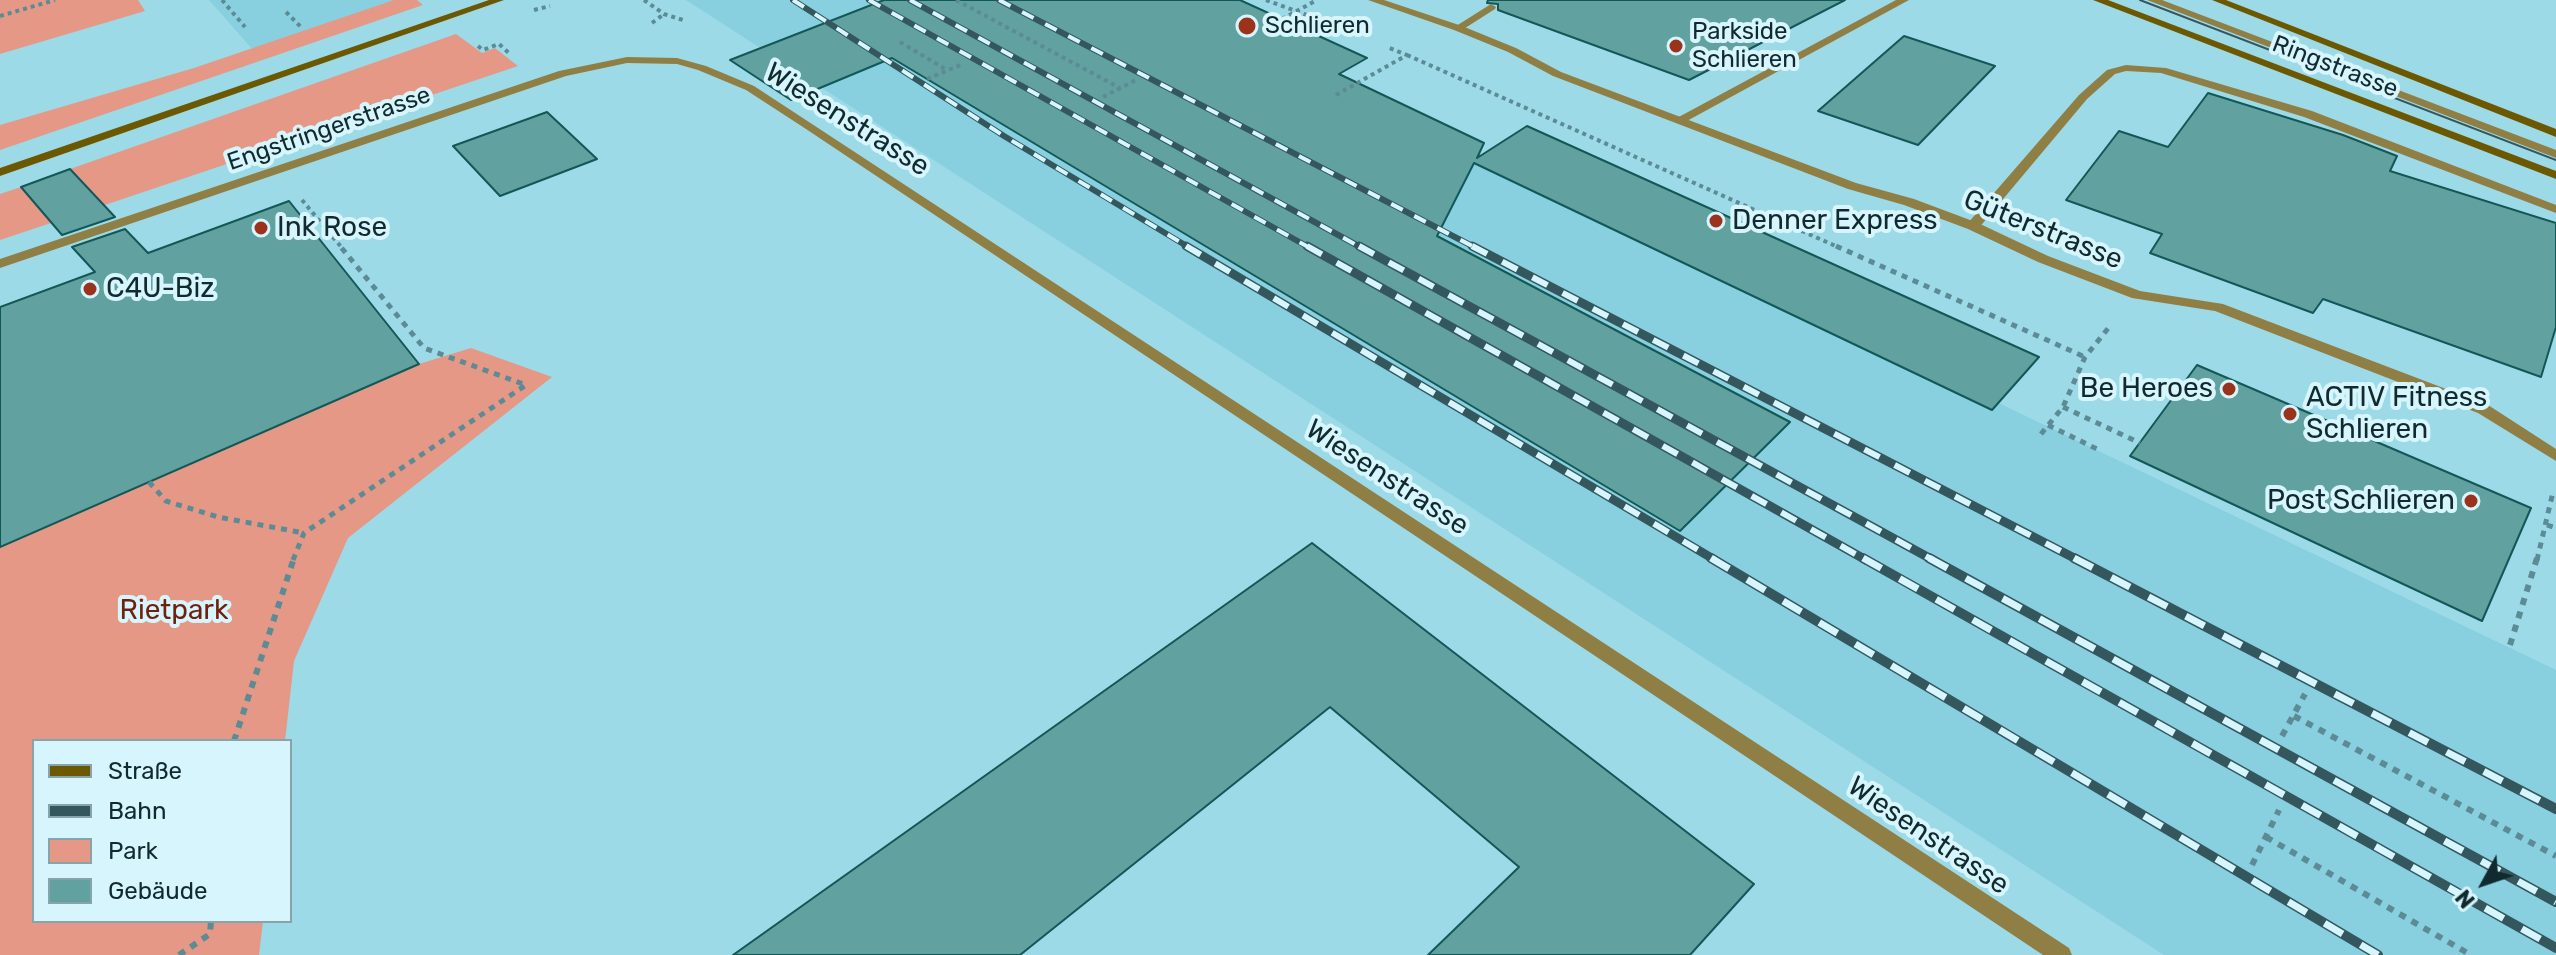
<!DOCTYPE html>
<meta charset="utf-8">
<style>
body{margin:0}
#map{position:relative;width:2556px;height:955px;overflow:hidden;background:#9cdae8;font-family:Rubik,sans-serif}
canvas{display:block}
.legend{position:absolute;left:32px;top:739px;width:260px;height:184px;box-sizing:border-box;background:#d7f5fc;border:2px solid #87a4aa;margin:0;padding:10px 14px;list-style:none;font-size:24px;color:#102a2f}
.legend li{display:flex;align-items:center;gap:16px;height:40px}
.legend b{width:40px;border:2px solid #87a4aa}
.north{position:absolute;left:2444px;top:843px;width:80px;height:80px;-webkit-text-stroke:6px #d7f5fc;paint-order:stroke;rotate:230deg;font-size:22px;font-weight:700;line-height:32px;text-align:center;color:#102a2f}
.north::after{content:'';display:block;margin:auto;width:28px;height:36px;background:#102a2f;clip-path:polygon(50% 0,100% 100%,50% 72%,0 100%)}
</style>
<div id="map">
<canvas width="2556" height="955"></canvas>
<ul class="legend">
<li><b style="height:10px;background:#6c5800"></b>Straße</li>
<li><b style="height:10px;background:#34575e"></b>Bahn</li>
<li><b style="height:22px;background:#e59885"></b>Park</li>
<li><b style="height:22px;background:#61a1a0"></b>Gebäude</li>
</ul>
<div class="north">N</div>
</div>
<script>
const ctx = document.querySelector('canvas').getContext('2d');
ctx.lineJoin = 'round';
function fillPath(path, color) {
  ctx.fillStyle = color;
  ctx.fill(path, 'evenodd');
}
function shape(rows) {
  const path = new Path2D();
  for (const r of rows) {
    path.moveTo(r[0], r[1]);
    for (let i = 2; i < r.length; i += 2) path.lineTo(r[i], r[i + 1]);
  }
  return path;
}
function stroke(path, color, width, dash) {
  ctx.strokeStyle = color;
  ctx.lineWidth = width;
  ctx.lineCap = dash ? 'butt' : 'round';
  ctx.setLineDash(dash || []);
  ctx.stroke(path);
}
function label(font, color, halo, rows, align = 'center') {
  ctx.font = font + ' Rubik,sans-serif';
  ctx.lineWidth = 8;
  ctx.setLineDash([]);
  ctx.textBaseline = 'middle';
  ctx.strokeStyle = halo;
  ctx.fillStyle = color;
  for (const [text, x, y, turn = 0] of rows) {
    ctx.save();
    ctx.translate(x, y);
    ctx.rotate((+turn || 0) * Math.PI / 180);
    ctx.textAlign = isNaN(turn) ? turn : align;
    if (halo) ctx.strokeText(text, 0, 0);
    ctx.fillText(text, 0, 0);
    ctx.restore();
  }
}
fillPath(shape([
 [209,0,414,0,261,59],
 [686,0,1157,0,2556,670,2556,955,2164,955]
]), '#88cfdf');
fillPath(shape([
 [0,0,138,0,145,11,0,54],
 [394,0,417,0,423,5,0,150,0,125,194,68],
 [456,34,482,53,495,48,518,66,90,210,86,186,70,169],
 [21,187,37,205,51,205,57,221,0,240,0,194],
 [471,348,552,377,348,538,294,661,285,741,34,741,34,921,263,921,259,955,0,955,0,547,419,364]
]), '#e59885');
const building = shape([
 [884,0,1240,0,1367,58,1339,74,1484,143,1477,158,1527,126,2039,357,1992,410,1474,163,1437,236,1790,422,1680,531,892,58,791,100,730,60,884,0],
 [1488,0,1845,0,1689,80,1498,10,1498,4,1487,3,1488,0],
 [1904,36,1995,66,1918,145,1818,111,1904,36],
 [2208,93,2343,135,2397,156,2390,171,2556,223,2556,327,2541,377,2323,299,2313,313,2150,253,2162,234,2066,200,2119,131,2168,147,2208,93],
 [547,112,597,159,500,196,453,146,547,112],
 [70,169,115,217,62,235,21,187,70,169],
 [289,201,419,364,0,547,0,307,95,272,72,247,125,229,148,253,289,201],
 [2197,365,2531,508,2482,621,2130,456,2197,365],
 [1312,543,1754,884,1690,955,1428,955,1519,867,1330,707,1020,955,733,955,1312,543]
]);
fillPath(building, '#61a1a0');
stroke(building, '#125857', 2);
stroke(shape([
 [222,0,245,27],
 [644,0,664,14,686,21],
 [956,0,1120,88],
 [1266,0,1356,33],
 [534,10,550,6],
 [286,12,302,28],
 [0,16,55,0],
 [1282,19,1317,0],
 [652,23,664,14],
 [900,42,947,70],
 [478,46,483,50,499,44,510,54],
 [1407,55,1840,248],
 [927,79,963,64],
 [1336,95,1407,55,1387,47],
 [1103,97,1136,80],
 [302,200,342,248]
]), '#5d8b95', 4, [4, 4]);
stroke(shape([
 [1836,246,2085,357],
 [2063,407,2140,443],
 [2048,425,2099,450],
 [2041,434,2063,407,2085,357,2110,326],
 [149,482,166,501,218,517,304,533],
 [2547,525,2556,528],
 [293,560,304,533,526,385,424,348,340,246],
 [2537,560,2553,492]
]), '#5d8b95', 5, [6, 6]);
stroke(shape([
 [2510,645,2537,558],
 [2294,716,2556,856],
 [2282,736,2305,694],
 [234,741,294,558],
 [2266,837,2471,955],
 [2252,865,2279,810],
 [179,955,210,934,211,921]
]), '#5d8b95', 6, [7, 7]);
fillPath(shape([
 [1896,0,1909,0,1685,122,1677,122,1675,119,1896,0],
 [2147,0,2162,0,2556,150,2556,158,2147,0],
 [1491,4,1496,7,1495,9,1462,30,1453,28,1491,4],
 [2126,65,2166,68,2312,111,2556,205,2556,213,2304,117,2161,73,2126,71,2115,74,2087,99,1978,229,1968,229,1968,223,2079,95,2107,70,2126,65]
]), '#8f7f45');
fillPath(shape([
 [1368,0,1384,0,1462,26,1516,48,1561,72,1856,183,1914,199,1978,223,2048,256,2140,291,2223,304,2488,405,2556,449,2556,461,2478,413,2215,311,2132,298,2038,262,1968,229,1904,205,1848,189,1553,76,1508,52,1454,30,1368,0],
 [627,57,677,58,706,66,754,86,2069,948,2072,955,2043,955,806,129,746,90,698,70,677,64,627,63,566,76,0,268,0,259,559,71,627,57]
]), '#8f7f45');
fillPath(shape([
 [489,0,504,0,0,176,0,168,489,0],
 [2093,0,2108,0,2556,171,2556,179,2093,0],
 [2212,0,2226,0,2556,129,2556,137,2212,0]
]), '#6c5800');
stroke(shape([
 [2140,0,2556,160]
]), '#34575e', 2);
const railFar2 = shape([
 [793,0,1004,136,1190,248],
 [869,0,1310,248],
 [910,0,1362,248],
 [999,0,1476,248]
]);
const railFar1 = shape([
 [1186,246,1715,560],
 [1307,246,1866,560],
 [1359,246,1933,560],
 [1472,246,2078,560]
]);
const rail = shape([
 [1711,558,2378,955],
 [1863,558,2556,948],
 [1929,558,2556,902],
 [2074,558,2556,809]
]);
stroke(railFar2, '#34575e', 6);
stroke(railFar1, '#34575e', 9);
stroke(rail, '#34575e', 10);
stroke(railFar2, '#d7f5fc', 4, [13]);
stroke(railFar1, '#d7f5fc', 6, [17]);
stroke(rail, '#d7f5fc', 7, [21]);
for (const [x, y, r, color] of [
 [1247,26,10,"#9b331c"],
 [1676,46,8,"#9b331c"],
 [1716,221,8,"#9b331c"],
 [261,228,8,"#9b331c"],
 [90,289,8,"#9b331c"],
 [2229,389,8,"#9b331c"],
 [2290,414,8,"#9b331c"],
 [2471,501,8,"#9b331c"]
]) {
  const dot = new Path2D();
  dot.arc(x, y, r, 0, 2 * Math.PI);
  ctx.fillStyle = color;
  ctx.fill(dot);
  stroke(dot, '#d7f5fc', 3);
}
label('24px', '#102a2f', '#d7f5fc', [
 ["Schlieren",1265,26],
 ["Parkside",1692,32],
 ["Schlieren",1692,60]
], 'left');
label('24px', '#102a2f', '#d7f5fc', [
 ["Ringstrasse",2335,67,21],
 ["Engstringerstrasse",329,129,-19]
]);
label('28px', '#102a2f', '#d7f5fc', [
 ["Wiesenstrasse",847,120,32],
 ["Güterstrasse",2043,230,22],
 ["Wiesenstrasse",1387,478,33],
 ["Wiesenstrasse",1928,836,34]
]);
label('28px', '#102a2f', '#d7f5fc', [
 ["Denner Express",1732,221],
 ["Ink Rose",277,228],
 ["C4U-Biz",106,289],
 ["Be Heroes",2213,389,"right"],
 ["ACTIV Fitness",2306,398],
 ["Schlieren",2306,430],
 ["Post Schlieren",2455,501,"right"]
], 'left');
label('28px', '#71200e', '#d7f5fc', [
 ["Rietpark",174,611]
]);
</script>
